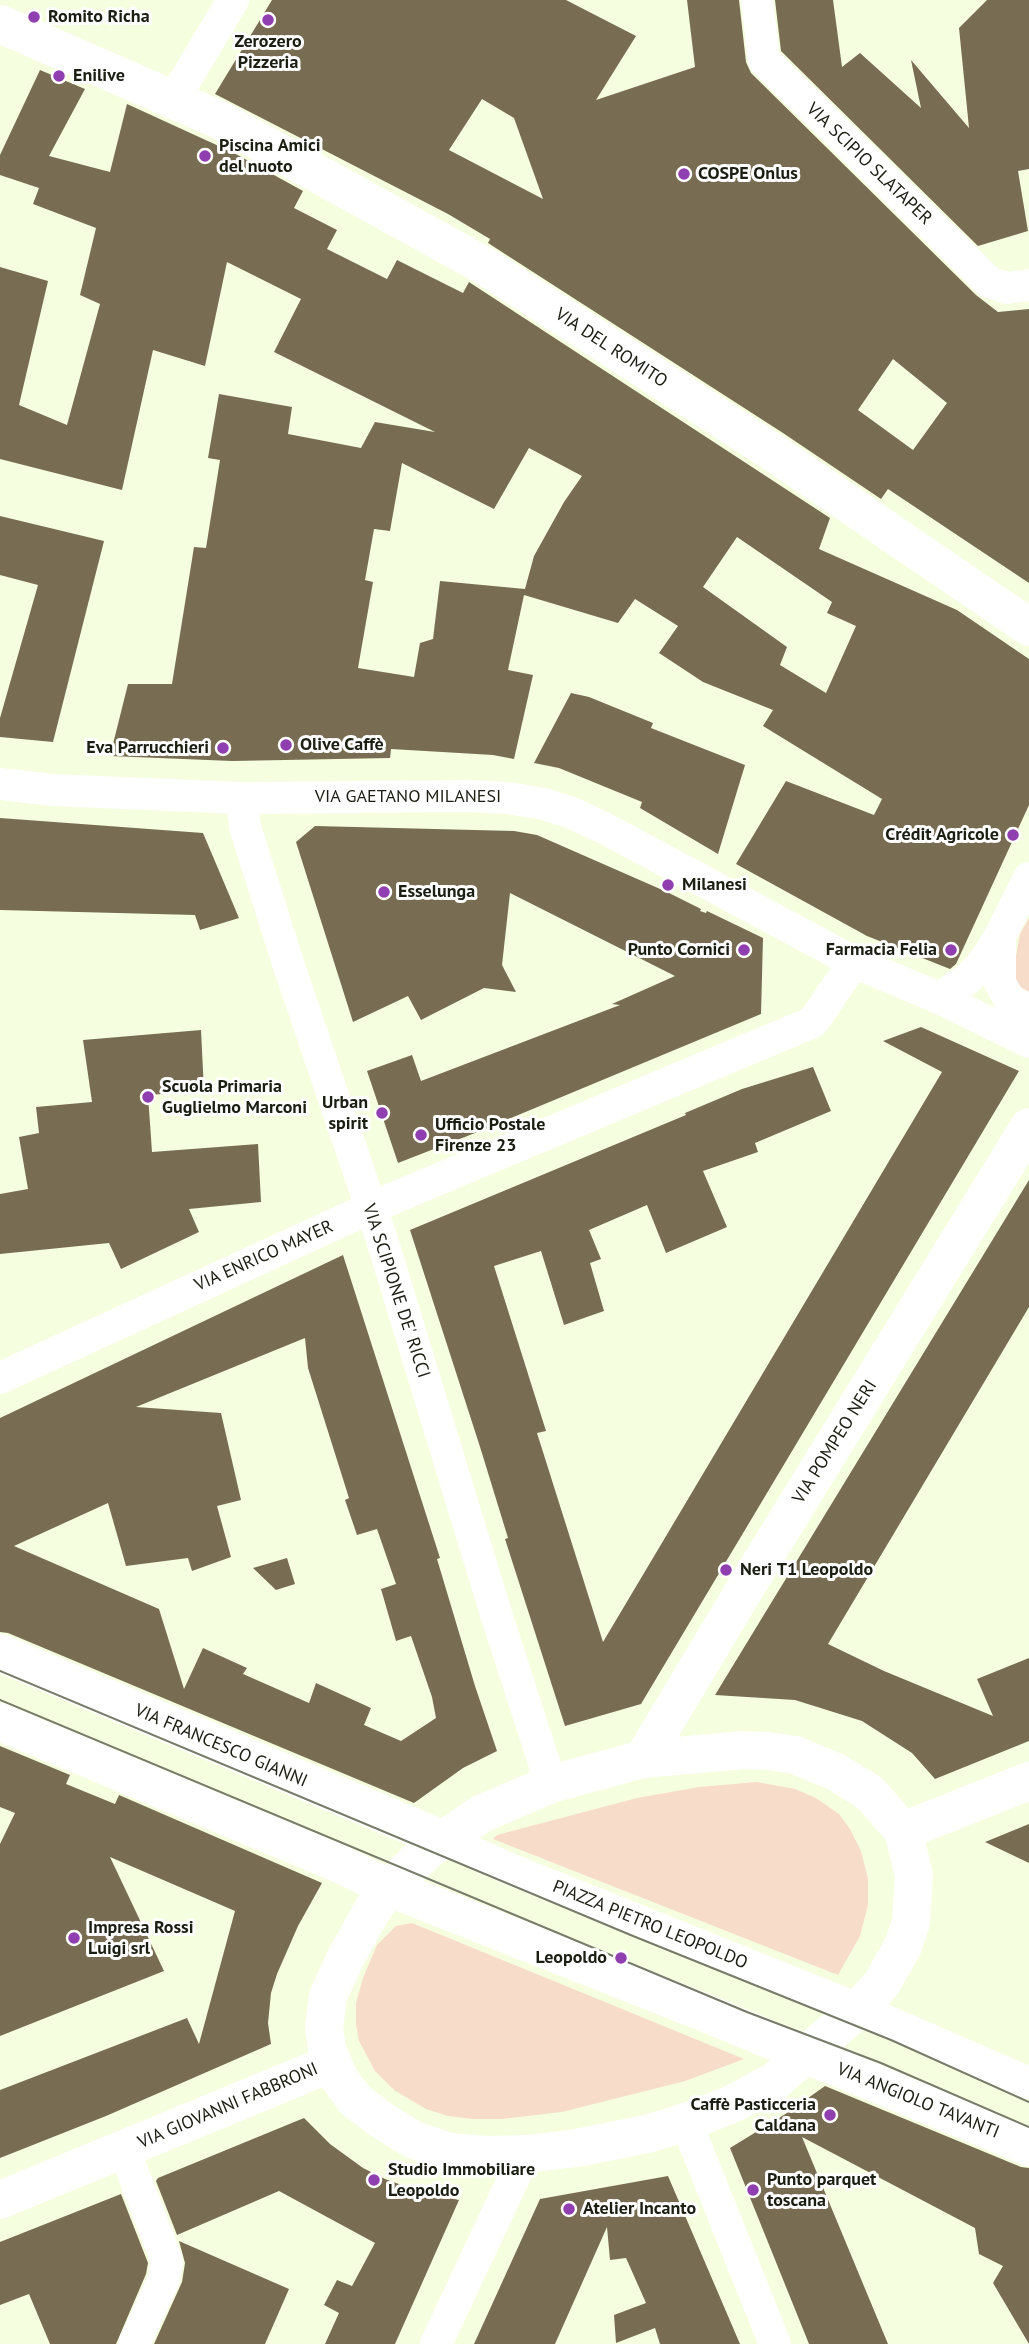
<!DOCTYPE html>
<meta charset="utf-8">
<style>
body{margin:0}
canvas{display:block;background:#f5fedf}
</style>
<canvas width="1029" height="2344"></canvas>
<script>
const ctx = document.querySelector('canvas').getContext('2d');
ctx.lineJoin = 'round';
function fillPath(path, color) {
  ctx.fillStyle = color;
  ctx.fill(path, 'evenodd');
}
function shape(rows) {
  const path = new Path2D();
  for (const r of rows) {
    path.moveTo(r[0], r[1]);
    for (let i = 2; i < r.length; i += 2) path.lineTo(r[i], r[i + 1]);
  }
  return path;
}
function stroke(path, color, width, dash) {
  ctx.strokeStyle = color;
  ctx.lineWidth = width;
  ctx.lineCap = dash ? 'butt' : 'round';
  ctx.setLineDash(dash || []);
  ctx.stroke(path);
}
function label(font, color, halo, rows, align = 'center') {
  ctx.font = font + ' "PT Sans",sans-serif';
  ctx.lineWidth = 6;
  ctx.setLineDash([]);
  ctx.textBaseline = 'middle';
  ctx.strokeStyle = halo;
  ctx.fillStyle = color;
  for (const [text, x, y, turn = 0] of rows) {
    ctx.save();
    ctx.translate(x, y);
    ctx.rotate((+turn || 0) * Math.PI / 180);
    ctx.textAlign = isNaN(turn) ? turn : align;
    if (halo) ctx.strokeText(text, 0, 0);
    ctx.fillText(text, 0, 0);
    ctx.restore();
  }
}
fillPath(shape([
 [1029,918,1029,997,1011,983,1020,934],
 [757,1782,795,1789,816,1798,839,1814,850,1829,861,1851,868,1879,868,1905,860,1936,838,1975,493,1839,497,1835,637,1798,699,1787],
 [412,1923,744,2059,685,2081,562,2112,502,2119,473,2119,448,2116,426,2109,394,2090,375,2071,359,2041,356,2024,356,2003,363,1978,377,1945,396,1926]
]), '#f8dcca');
fillPath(shape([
 [272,0,566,0,636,36,596,100,695,67,687,0,739,0,746,62,751,73,976,295,998,312,1029,309,1029,583,888,489,881,499,783,433,488,243,490,239,448,214,215,94],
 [482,99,514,118,543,199,449,150],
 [893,359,947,403,913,450,858,410],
 [775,0,833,0,842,67,860,53,921,108,911,60,969,128,959,28,987,0,1029,0,1029,169,1018,171,1028,231,978,246,781,51],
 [40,70,85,89,49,156,110,172,127,104,234,153,303,191,294,208,337,230,327,249,387,279,397,260,463,293,469,282,472,284,830,518,819,549,957,610,1029,659,1029,805,956,964,950,969,867,936,736,864,786,781,874,815,882,799,763,726,773,710,703,682,659,653,678,626,635,599,618,623,524,595,508,670,533,675,514,759,493,755,391,749,390,758,232,761,110,756,128,684,172,684,194,547,206,548,220,460,208,458,219,394,292,407,288,434,361,448,375,422,435,432,274,352,301,299,227,262,205,366,153,350,122,490,0,459,0,267,48,281,19,405,67,425,100,304,80,295,96,228,33,204,39,188,0,175,0,155],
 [529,448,582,476,564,502,534,556,525,589,440,581,433,639,420,643,414,677,358,668,373,582,365,580,374,529,390,531,402,463,494,509],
 [737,537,832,602,827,613,856,626,826,693,780,665,787,647,703,587],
 [0,516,104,541,53,742,0,737,0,718,38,585,0,575],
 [571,693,589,697,653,723,651,728,745,765,718,854,640,808,642,802,559,768,534,763],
 [0,818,203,833,239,918,200,930,195,915,0,910],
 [315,826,514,831,537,835,667,892,701,909,700,911,706,913,707,911,763,938,761,1014,475,1133,398,1163,367,1071,412,1055,421,1081,620,1005,612,1004,675,976,510,893,502,965,516,992,484,988,421,1020,408,996,353,1022,296,842],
 [921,1027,1019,1071,641,1704,565,1726,505,1539,508,1538,481,1450,410,1230,686,1115,685,1113,742,1089,813,1067,831,1111,755,1143,758,1152,703,1171,727,1227,666,1253,647,1205,589,1230,601,1259,590,1263,604,1311,564,1325,541,1251,494,1266,546,1431,537,1433,603,1642,942,1072,883,1041],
 [201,1030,204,1091,148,1095,152,1152,258,1144,261,1202,189,1209,199,1232,121,1269,109,1243,0,1254,0,1194,28,1189,19,1137,39,1133,36,1107,92,1102,83,1040],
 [1029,1180,1029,1307,828,1644,884,1671,993,1716,977,1679,1029,1658,1029,1741,935,1779,912,1753,862,1721,795,1700,715,1695],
 [343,1255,440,1558,437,1559,475,1686,497,1751,463,1768,414,1803,8,1633,0,1632,0,1418],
 [305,1338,308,1368,349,1498,345,1500,357,1535,377,1529,396,1584,381,1589,396,1641,411,1636,432,1697,436,1718,401,1741,364,1725,371,1708,316,1683,309,1703,243,1674,247,1668,203,1648,184,1689,159,1609,14,1546,108,1503,126,1566,188,1558,192,1571,231,1557,217,1506,241,1500,221,1413,136,1407],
 [287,1558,295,1584,276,1590,253,1568],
 [0,1746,70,1775,66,1784,115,1804,119,1795,322,1883,298,1926,277,1974,271,1993,268,2023,271,2044,106,2116,0,2158,0,2090,187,2018,199,2044,235,1911,110,1857,164,1971,0,2036,0,1844,15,1813,0,1807],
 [1029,1824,1029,1863,985,1842],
 [825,2086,1021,2167,1029,2168,1029,2344,993,2283,1003,2266,979,2254,975,2228,802,2137,888,2344,809,2344,730,2148,787,2113],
 [304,2118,330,2144,363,2168,385,2179,418,2191,459,2200,395,2344,325,2344,339,2313,324,2305,337,2280,352,2286,375,2243,279,2191,177,2235,156,2181,158,2178],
 [668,2176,740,2344,660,2344,655,2328,616,2343,614,2315,646,2303,626,2258,610,2260,607,2227,555,2344,474,2344,540,2199],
 [121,2194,148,2263,146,2274,116,2344,50,2344,29,2294,0,2305,0,2242],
 [179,2241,289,2289,265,2344,154,2344,182,2282,185,2263]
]), '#786d52');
stroke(shape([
 [757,0,764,60,989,282,1007,288,1029,285],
 [174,99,233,0],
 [0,784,52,790,242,798,470,796,508,798,544,804,572,813,606,829,854,962,939,998,1029,1042],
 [242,798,245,827,288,963,383,1243,497,1617,551,1784],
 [1000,936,1000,983,1009,999,1029,1010],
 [939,998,969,978,986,959,1000,936,1029,878],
 [0,1378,370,1208,813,1022,854,962],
 [442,1839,510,1869,859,2009,1029,2083],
 [686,2122,775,2344],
 [124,2150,167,2261,164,2279,134,2344],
 [436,2344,525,2154]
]), '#fff', 32);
stroke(shape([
 [0,24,220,120,483,265,771,451,1029,627],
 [0,1653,442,1839],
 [0,1722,333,1861,390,1888,718,2018,1029,2147],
 [744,1750,768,1751,795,1755,836,1772,870,1793,903,1831,914,1875,911,1922,903,1946,882,1983,859,2009,775,2081,732,2104,686,2122,647,2134,577,2148,525,2154,486,2155,449,2152,414,2140,383,2121,355,2100,339,2078,327,2049,324,2027,328,1996,346,1957,374,1907,406,1871,428,1850,481,1814,551,1784,643,1759,744,1750],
 [643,1759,746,1587,1029,1127],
 [903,1831,1029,1781],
 [0,2200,332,2063]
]), '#fff', 38);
stroke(shape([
 [0,1671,633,1936,891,2040,1029,2102],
 [0,1700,747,2012,881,2063,1029,2127]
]), '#767c69', 2);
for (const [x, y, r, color] of [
 [34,17,7,"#8f3faf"],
 [268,20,7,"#8f3faf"],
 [59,76,7,"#8f3faf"],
 [205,156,7,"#8f3faf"],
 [684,174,7,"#8f3faf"],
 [286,745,7,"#8f3faf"],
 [223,748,7,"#8f3faf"],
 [1013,835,7,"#8f3faf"],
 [668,885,7,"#8f3faf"],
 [384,892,7,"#8f3faf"],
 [744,950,7,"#8f3faf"],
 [951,950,7,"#8f3faf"],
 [148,1097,7,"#8f3faf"],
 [382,1113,7,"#8f3faf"],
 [421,1135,7,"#8f3faf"],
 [726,1570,7,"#8f3faf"],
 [74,1938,7,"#8f3faf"],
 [621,1958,7,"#8f3faf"],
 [830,2115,7,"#8f3faf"],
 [374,2180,7,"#8f3faf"],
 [753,2190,7,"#8f3faf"],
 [569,2209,7,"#8f3faf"]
]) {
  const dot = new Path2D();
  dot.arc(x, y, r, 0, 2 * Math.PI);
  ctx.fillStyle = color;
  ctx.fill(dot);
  stroke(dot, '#fff', 2.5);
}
label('bold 18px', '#1b1e13', '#fff', [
 ["Romito Richa",48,17],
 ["Zerozero",268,42,"center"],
 ["Pizzeria",268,63,"center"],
 ["Enilive",73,76],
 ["Piscina Amici",219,146],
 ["del nuoto",219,167],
 ["COSPE Onlus",698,174],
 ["Olive Caffè",300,745],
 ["Eva Parrucchieri",209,748,"right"],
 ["Crédit Agricole",999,835,"right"],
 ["Milanesi",682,885],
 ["Esselunga",398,892],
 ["Punto Cornici",730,950,"right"],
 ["Farmacia Felia",937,950,"right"],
 ["Scuola Primaria",162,1087],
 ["Guglielmo Marconi",162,1108],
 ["Urban",368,1103,"right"],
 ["spirit",368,1124,"right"],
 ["Ufficio Postale",435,1125],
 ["Firenze 23",435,1146],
 ["Neri T1 Leopoldo",740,1570],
 ["Impresa Rossi",88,1928],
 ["Luigi srl",88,1949],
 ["Leopoldo",607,1958,"right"],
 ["Caffè Pasticceria",816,2105,"right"],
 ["Caldana",816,2126,"right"],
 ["Studio Immobiliare",388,2170],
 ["Leopoldo",388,2191],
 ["Punto parquet",767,2180],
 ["toscana",767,2201],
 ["Atelier Incanto",583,2209]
], 'left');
label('18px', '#1b1e13', '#fff', [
 ["VIA SCIPIO SLATAPER",869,164,44],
 ["VIA DEL ROMITO",611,348,33],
 ["VIA GAETANO MILANESI",408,797],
 ["VIA ENRICO MAYER",264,1256,-24],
 ["VIA SCIPIONE DE' RICCI",396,1291,72],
 ["VIA POMPEO NERI",835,1442,-58],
 ["VIA FRANCESCO GIANNI",221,1746,23],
 ["PIAZZA PIETRO LEOPOLDO",650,1925,22],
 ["VIA ANGIOLO TAVANTI",918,2101,22],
 ["VIA GIOVANNI FABBRONI",228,2106,-23]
]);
</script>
